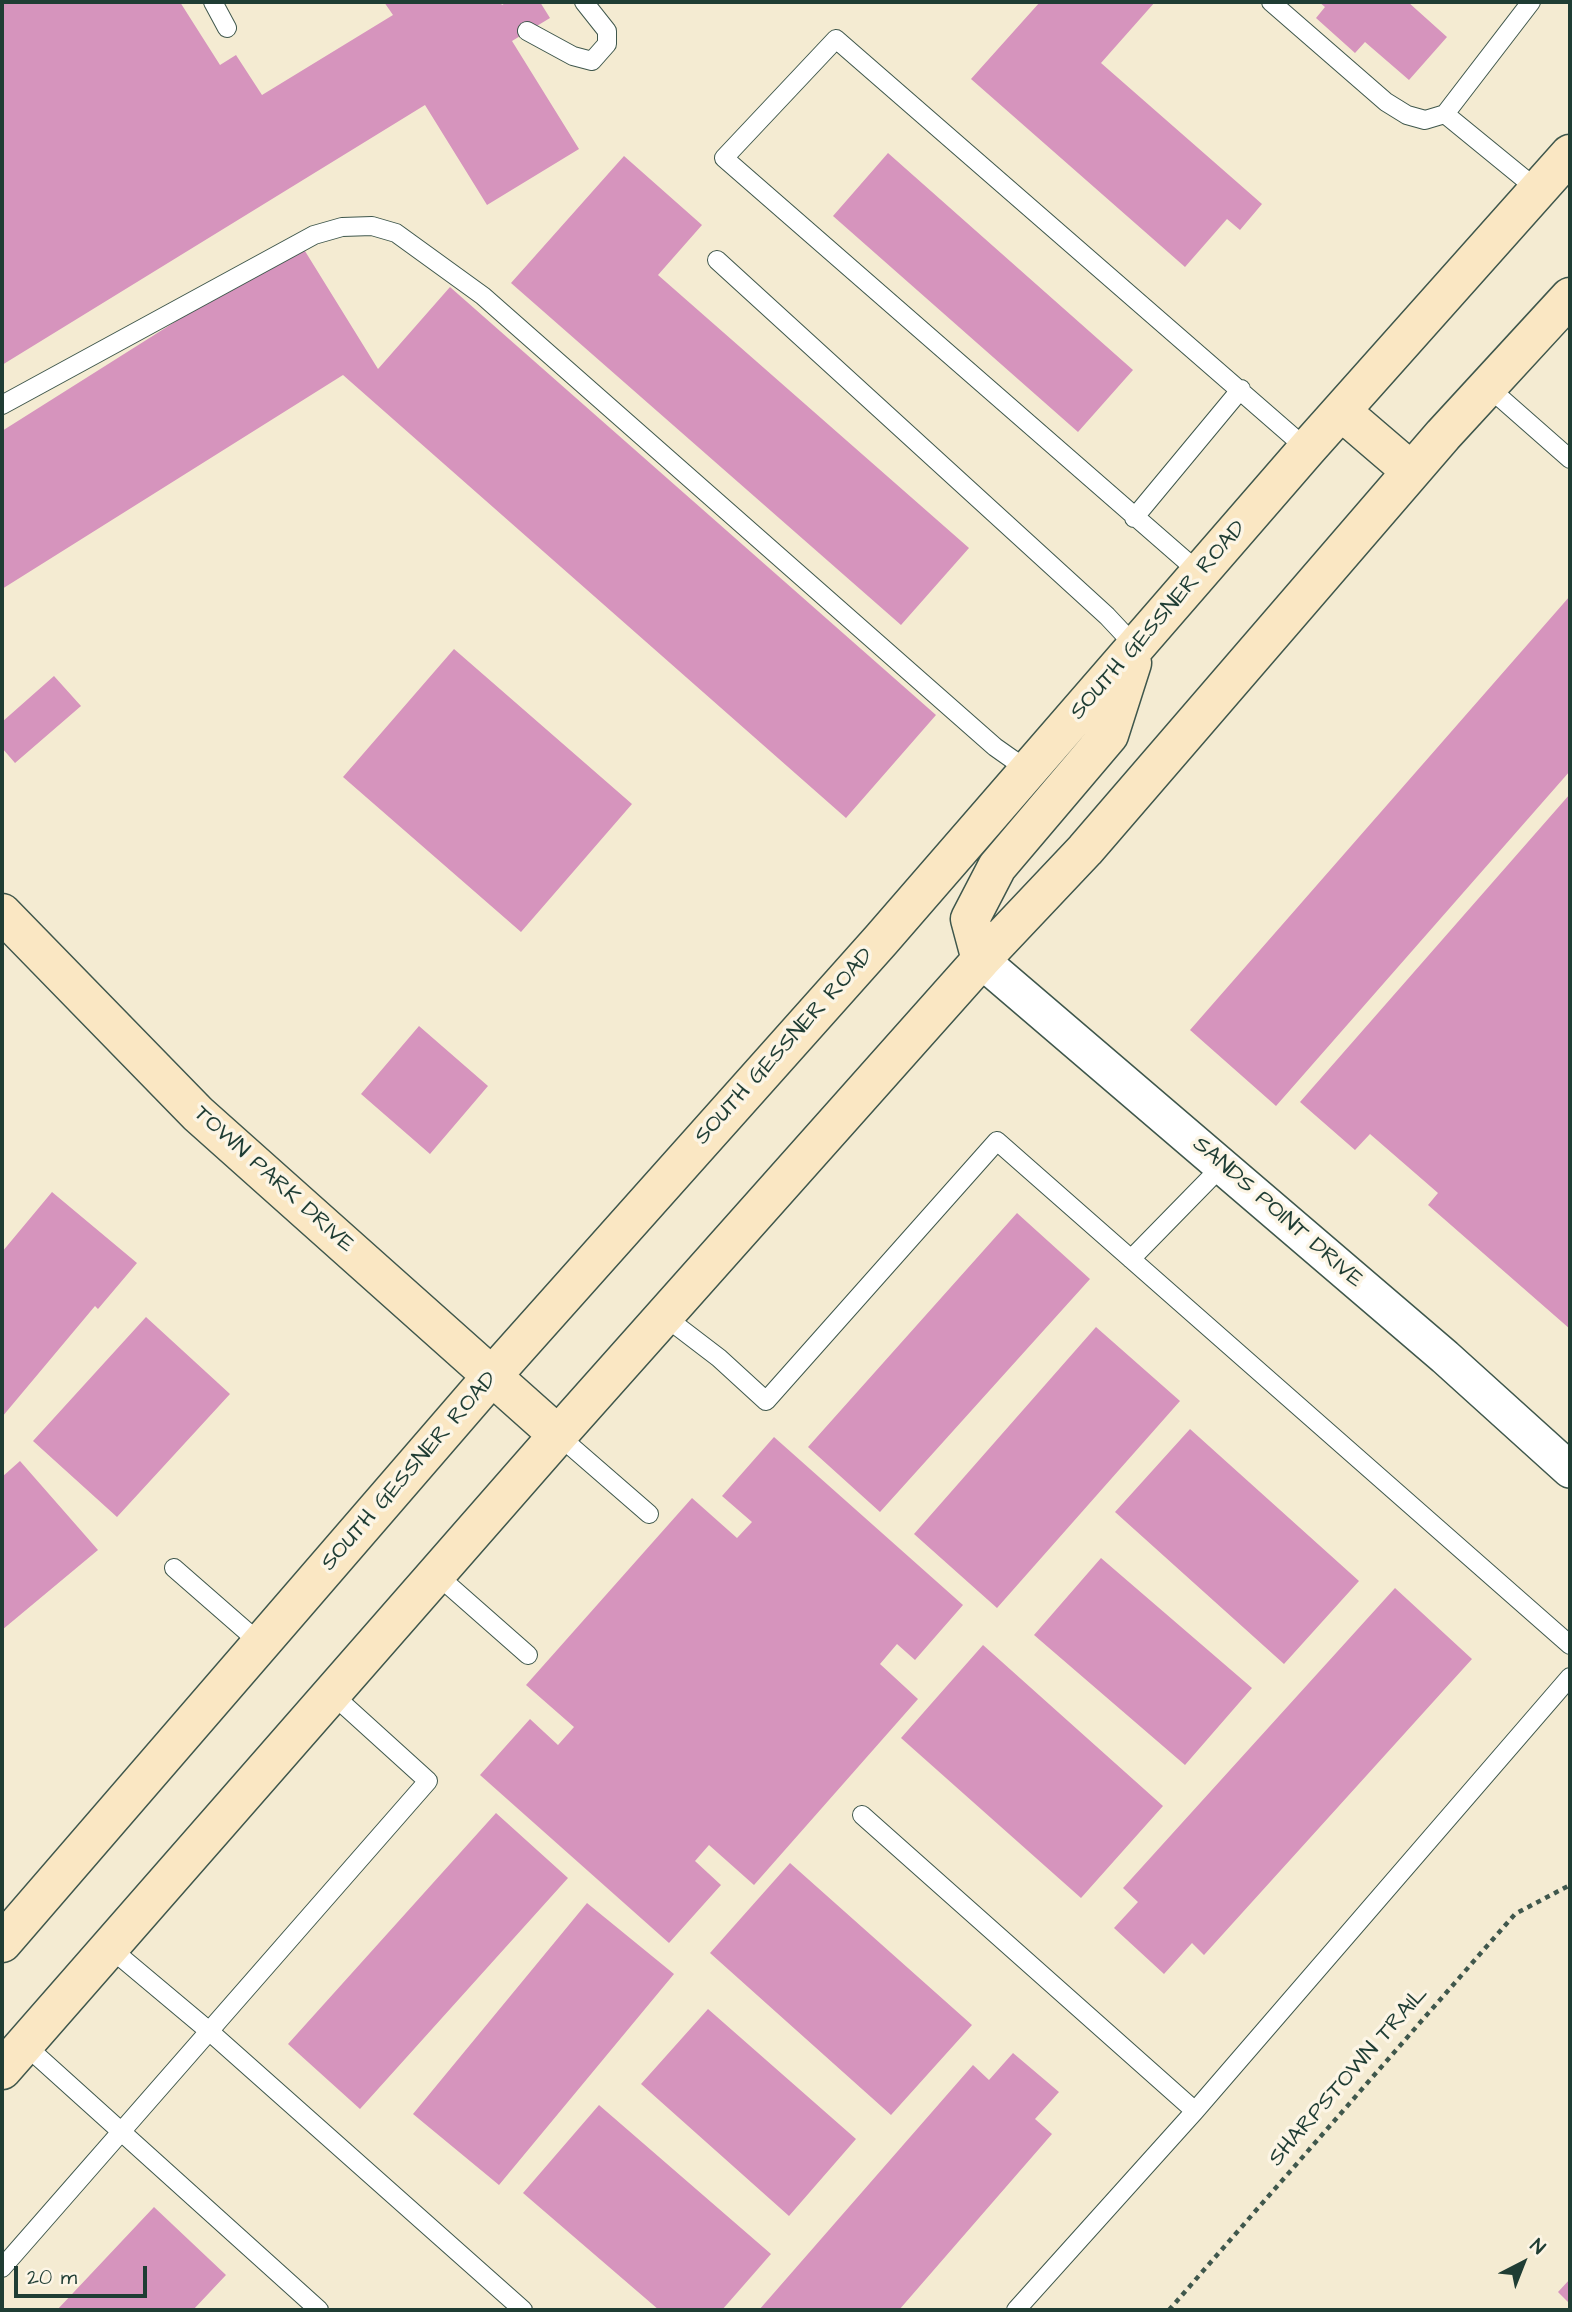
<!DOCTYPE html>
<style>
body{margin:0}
#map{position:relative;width:1572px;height:2312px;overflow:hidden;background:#f4ebd2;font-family:"Architects Daughter",sans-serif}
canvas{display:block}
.frame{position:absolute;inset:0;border:4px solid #1f3d34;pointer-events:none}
.north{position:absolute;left:1488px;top:2228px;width:70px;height:70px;-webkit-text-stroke:5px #fcf5e5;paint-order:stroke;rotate:42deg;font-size:19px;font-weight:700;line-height:28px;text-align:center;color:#1f3d34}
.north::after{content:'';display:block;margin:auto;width:24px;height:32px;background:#1f3d34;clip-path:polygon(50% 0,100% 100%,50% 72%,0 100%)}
.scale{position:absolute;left:14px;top:2266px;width:133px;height:32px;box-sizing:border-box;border:4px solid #1f3d34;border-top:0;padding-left:9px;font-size:21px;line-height:24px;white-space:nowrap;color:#1f3d34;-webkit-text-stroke:5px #fcf5e5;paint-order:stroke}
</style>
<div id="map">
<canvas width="1572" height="2312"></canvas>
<div class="frame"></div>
<div class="north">N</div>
<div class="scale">20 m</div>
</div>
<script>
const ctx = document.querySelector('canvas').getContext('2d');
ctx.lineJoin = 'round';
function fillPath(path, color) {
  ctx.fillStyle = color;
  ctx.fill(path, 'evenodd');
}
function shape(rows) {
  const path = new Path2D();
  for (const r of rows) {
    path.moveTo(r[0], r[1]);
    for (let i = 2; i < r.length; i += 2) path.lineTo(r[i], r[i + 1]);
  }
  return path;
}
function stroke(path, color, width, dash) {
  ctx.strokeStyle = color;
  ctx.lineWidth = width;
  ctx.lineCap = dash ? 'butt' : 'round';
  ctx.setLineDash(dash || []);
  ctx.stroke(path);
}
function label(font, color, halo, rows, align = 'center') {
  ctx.font = font + ' "Architects Daughter",sans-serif';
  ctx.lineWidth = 7;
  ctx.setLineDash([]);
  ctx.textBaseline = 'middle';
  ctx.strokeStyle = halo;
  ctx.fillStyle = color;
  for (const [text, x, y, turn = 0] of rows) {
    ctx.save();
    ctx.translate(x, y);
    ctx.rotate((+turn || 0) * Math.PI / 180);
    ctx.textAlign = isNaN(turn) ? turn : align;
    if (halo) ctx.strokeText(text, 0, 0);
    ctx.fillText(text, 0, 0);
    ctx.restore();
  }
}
fillPath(shape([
 [2,2,180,2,220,65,236,55,262,95,393,15,384,2,500,2,502,5,507,2,540,2,550,18,512,41,579,149,487,205,425,105,2,365],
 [1040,2,1155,2,1101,63,1262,204,1240,230,1227,219,1185,267,971,79],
 [1319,2,1408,2,1447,37,1409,80,1365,42,1355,53,1316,18,1325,7],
 [888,153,1133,370,1078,432,833,216],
 [624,156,702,225,658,275,969,548,901,625,511,283],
 [300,243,378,369,450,287,936,715,846,818,343,375,2,589,2,431],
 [1570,596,1570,771,1276,1106,1190,1030],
 [454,649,632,804,521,932,343,777],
 [54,676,81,706,15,763,2,748,2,722],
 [1570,794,1570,1329,1428,1205,1438,1193,1370,1134,1355,1150,1300,1102],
 [419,1026,488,1086,430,1154,361,1094],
 [52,1192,137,1263,98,1309,95,1306,2,1417,2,1252],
 [1017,1213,1090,1279,880,1512,808,1447],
 [146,1317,230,1394,117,1517,33,1441],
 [1096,1327,1180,1401,997,1608,914,1534],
 [1190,1429,1359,1581,1284,1664,1115,1512],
 [774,1437,963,1605,915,1660,897,1644,880,1664,918,1699,754,1885,709,1845,695,1861,721,1885,669,1943,480,1775,530,1719,558,1745,574,1727,526,1685,692,1498,737,1538,752,1522,722,1496],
 [20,1461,98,1550,2,1630,2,1477],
 [1101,1558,1252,1688,1185,1765,1034,1635],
 [1395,1588,1472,1659,1204,1955,1192,1943,1164,1974,1114,1928,1138,1902,1123,1888],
 [983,1645,1163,1806,1081,1898,901,1738],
 [496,1813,568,1878,360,2109,288,2044],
 [790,1863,972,2025,891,2115,710,1953],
 [587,1903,674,1974,499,2185,413,2114],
 [708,2009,856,2139,789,2216,641,2084],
 [1013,2053,1059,2092,1035,2119,1052,2134,899,2310,759,2310,973,2065,989,2080],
 [599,2105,771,2254,722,2310,659,2310,523,2193],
 [154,2207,226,2275,193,2310,57,2310],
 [1570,2279,1570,2304,1558,2292]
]), '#d694bd');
const lane = shape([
 [213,2,227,28],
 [1271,2,1386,102,1407,115,1425,120,1445,114],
 [1531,2,1445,114,1538,190],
 [527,31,573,56,592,61,607,44,607,31,584,2],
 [717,260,1107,616,1136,647],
 [1487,386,1570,459],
 [2,405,314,235,342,227,372,226,396,233,483,296,995,747,1029,771],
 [1134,518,1241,389],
 [1201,574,724,158,836,39,1307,449],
 [1131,1259,1222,1166],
 [664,1316,719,1358,766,1401,997,1141,1570,1645],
 [558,1435,649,1514],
 [174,1568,261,1644],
 [436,1574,528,1655],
 [862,1815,1195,2111],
 [110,1948,209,2031,523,2310],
 [24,2044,319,2310],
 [2,2268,428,1781,332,1694],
 [1016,2310,1195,2111,1570,1677]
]);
const street = shape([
 [981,960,1445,1357,1570,1470]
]);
const secondary = shape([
 [1341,411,1411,471],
 [2,913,198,1114,558,1435],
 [981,960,970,919,997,867,1109,735,1132,663],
 [2,1943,492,1376,881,940,1307,449,1570,154],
 [2,2070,558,1435,981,960,1085,850,1443,435,1570,297]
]);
stroke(lane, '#3f574c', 20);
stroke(street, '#3f574c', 38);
stroke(secondary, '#3f574c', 41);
stroke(shape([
 [1169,2310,1515,1914,1570,1885]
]), '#3f574c', 4.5, [5, 5]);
stroke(lane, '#fff', 18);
stroke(street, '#fff', 35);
stroke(secondary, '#fae7c3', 38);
label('23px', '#1f3d34', '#fcf5e5', [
 ["SOUTH GESSNER ROAD",1159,621,-49],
 ["SOUTH GESSNER ROAD",785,1047,-48],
 ["TOWN PARK DRIVE",273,1180,42],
 ["SANDS POINT DRIVE",1277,1213,41],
 ["SOUTH GESSNER ROAD",410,1472,-49],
 ["SHARPSTOWN TRAIL",1349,2077,-49]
]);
</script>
